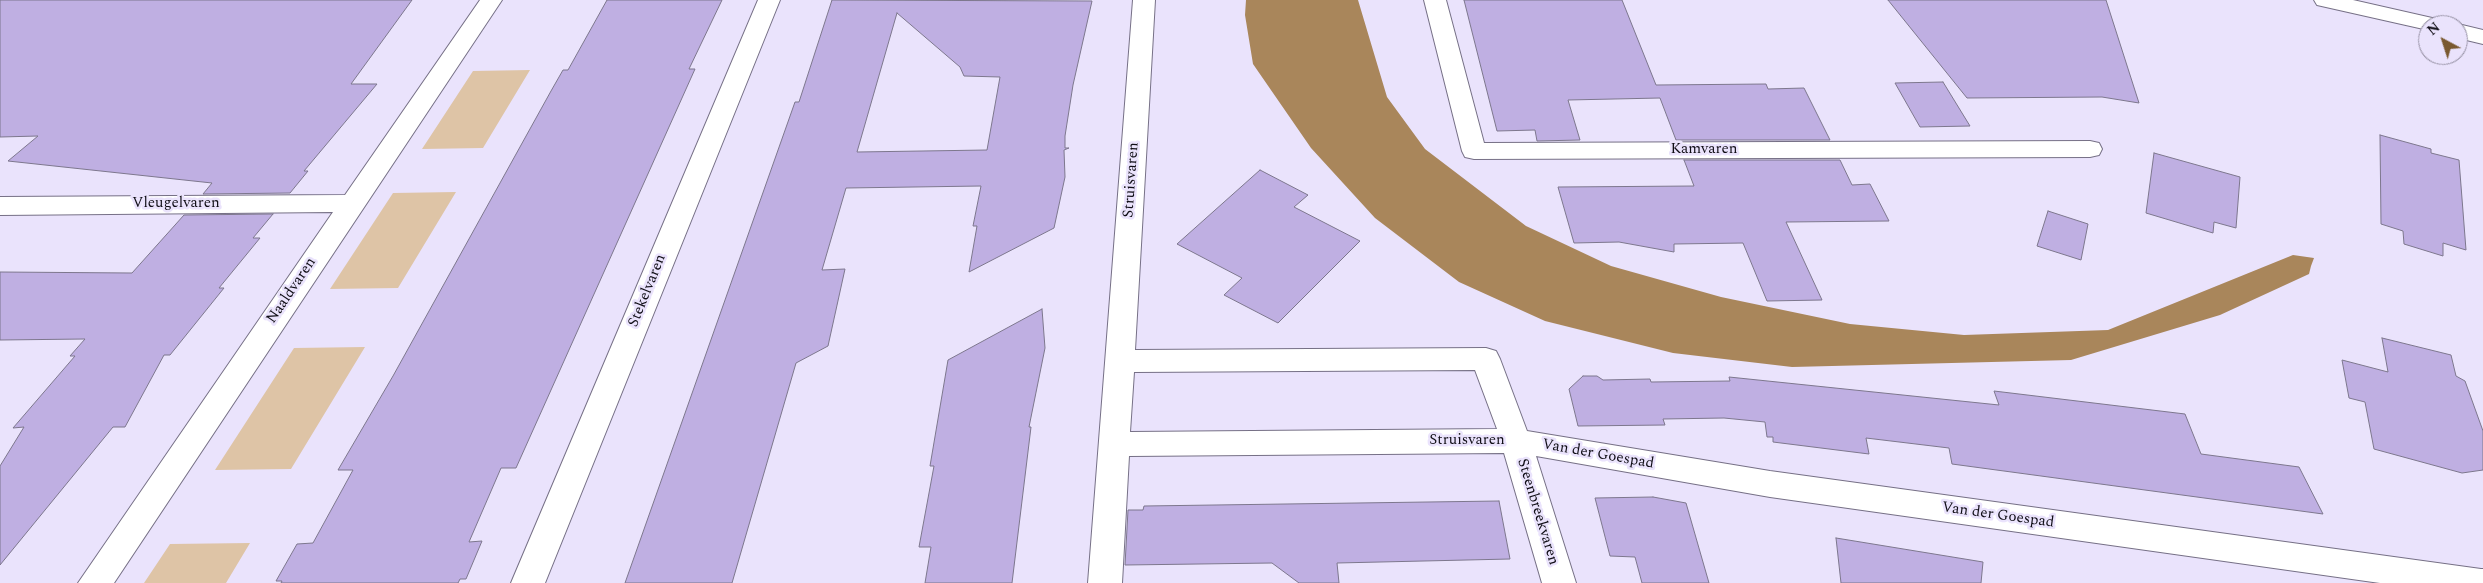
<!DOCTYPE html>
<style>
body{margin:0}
#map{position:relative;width:2483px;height:583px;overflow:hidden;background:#eae3fc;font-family:Spectral,serif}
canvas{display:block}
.north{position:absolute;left:2418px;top:15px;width:50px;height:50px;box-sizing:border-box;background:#eae3fc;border:1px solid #928da0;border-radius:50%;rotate:320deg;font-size:14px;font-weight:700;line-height:20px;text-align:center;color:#0f0d15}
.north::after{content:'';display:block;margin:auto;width:18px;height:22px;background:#7a5930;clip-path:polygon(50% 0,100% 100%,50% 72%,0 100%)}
</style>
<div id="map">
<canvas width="2483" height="583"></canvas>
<div class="north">N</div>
</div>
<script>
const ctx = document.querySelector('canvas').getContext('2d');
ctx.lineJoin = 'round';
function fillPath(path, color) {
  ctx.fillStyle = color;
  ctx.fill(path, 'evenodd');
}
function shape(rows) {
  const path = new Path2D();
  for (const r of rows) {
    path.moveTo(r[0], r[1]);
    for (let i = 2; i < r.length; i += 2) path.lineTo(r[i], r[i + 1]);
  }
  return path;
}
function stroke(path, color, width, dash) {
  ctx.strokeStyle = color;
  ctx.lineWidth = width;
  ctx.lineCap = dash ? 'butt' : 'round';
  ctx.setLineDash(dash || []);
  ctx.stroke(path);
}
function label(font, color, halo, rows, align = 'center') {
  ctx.font = font + ' Spectral,serif';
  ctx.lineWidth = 5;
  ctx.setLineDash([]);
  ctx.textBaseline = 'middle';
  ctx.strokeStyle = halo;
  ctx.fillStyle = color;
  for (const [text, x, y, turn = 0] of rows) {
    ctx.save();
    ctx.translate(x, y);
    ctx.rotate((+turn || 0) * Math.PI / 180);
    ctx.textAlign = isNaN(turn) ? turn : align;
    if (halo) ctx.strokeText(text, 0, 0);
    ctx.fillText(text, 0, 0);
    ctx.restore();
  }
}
fillPath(shape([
 [530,70,483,148,422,149,473,71],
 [456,192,398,288,330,289,393,193],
 [365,347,291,469,215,470,294,348],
 [250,543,226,583,144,583,170,544]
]), '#dec4a6');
fillPath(shape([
 [1246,0,1358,0,1387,97,1425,149,1526,226,1611,266,1721,297,1850,324,1964,335,2108,330,2293,255,2314,258,2311,266,2309,274,2220,315,2071,360,1792,367,1673,353,1545,321,1459,282,1375,218,1311,148,1253,64,1245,15]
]), '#a9865b');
const building = shape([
 [0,0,412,0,351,84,377,84,304,171,308,171,290,193,203,194,212,183,8,161,38,136,0,137,0,0],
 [607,0,722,0,689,69,695,69,516,468,501,468,469,542,482,541,466,579,460,579,458,583,281,583,282,581,276,581,297,544,313,543,353,470,338,470,393,376,551,91,563,70,568,70,607,0],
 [832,0,1092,1,1073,85,1065,136,1065,148,1069,148,1064,150,1065,177,1054,228,969,272,977,226,973,226,981,186,846,188,822,270,845,269,828,346,796,363,732,583,625,583,795,102,799,102,832,0],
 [897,13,960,67,964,76,1000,77,987,150,857,152,897,13],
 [1464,0,1622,0,1656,85,1766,84,1768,89,1804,88,1830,140,1676,140,1660,98,1568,100,1580,140,1537,141,1535,130,1497,131,1464,0],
 [1888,0,2106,0,2139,103,2102,97,1967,98,1888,0],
 [1943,82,1970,126,1920,127,1895,83,1943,82],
 [2380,135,2431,149,2431,153,2459,160,2466,250,2443,243,2443,256,2404,244,2403,231,2381,224,2380,135],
 [2154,153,2240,177,2236,228,2214,222,2213,233,2146,213,2154,153],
 [1684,160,1840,160,1852,185,1870,184,1889,221,1786,222,1822,300,1767,301,1743,243,1674,244,1674,252,1619,242,1574,243,1558,187,1694,186,1684,160],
 [1260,170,1308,195,1294,207,1360,241,1278,323,1224,295,1242,278,1177,244,1260,170],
 [2048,211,2088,224,2081,260,2037,246,2048,211],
 [273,214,253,238,260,238,219,288,224,288,170,355,164,355,125,427,113,427,0,565,0,466,24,427,13,428,75,356,70,356,85,339,0,340,0,272,132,273,184,215,273,214],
 [1042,309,1045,348,1029,427,1031,427,1012,583,925,583,931,547,919,547,934,466,930,466,948,360,1042,309],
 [2382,338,2451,355,2456,376,2465,381,2483,431,2483,470,2462,473,2374,449,2365,402,2349,398,2342,360,2388,372,2382,338],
 [1583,376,1597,376,1603,380,1650,379,1651,382,1730,381,1729,377,1999,405,1994,391,2185,414,2201,454,2299,467,2323,514,1952,464,1949,448,1866,438,1869,454,1773,442,1773,437,1767,437,1765,422,1724,418,1663,419,1665,425,1578,426,1569,389,1583,376],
 [1653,497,1686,503,1709,583,1642,583,1635,557,1610,556,1595,498,1653,497],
 [1499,501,1510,559,1337,563,1339,583,1299,583,1272,563,1125,565,1128,510,1143,510,1144,506,1499,501],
 [1836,538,1983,562,1981,583,1841,583,1836,538]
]);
fillPath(building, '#bfafe2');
stroke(building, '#7d778d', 1);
const minor = shape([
 [480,0,502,0,114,583,78,583,333,212,0,215,0,197,345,195,480,0],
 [758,0,780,0,545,583,511,583,758,0],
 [1133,0,1155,0,1135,350,1486,348,1496,351,1500,359,1527,431,1770,471,2481,569,2483,569,2483,583,2380,583,1770,497,1536,456,1576,583,1542,583,1504,453,1129,456,1122,583,1088,583,1133,0],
 [1475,370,1497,429,1130,432,1134,372,1475,370],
 [1424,0,1446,0,1484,143,2090,141,2099,143,2102,149,2099,155,2090,157,1474,159,1465,157,1462,151,1424,0],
 [2314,0,2353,0,2441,20,2444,25,2428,25,2428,30,2317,5,2314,0],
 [2458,24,2483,30,2483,44,2458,38,2458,25,2455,25,2458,24]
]);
stroke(minor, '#767086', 2);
fillPath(minor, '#fff');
label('15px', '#0f0d15', '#eae3fc', [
 ["Kamvaren",1704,150],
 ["Struisvaren",1132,180,-86],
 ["Vleugelvaren",176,204],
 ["Naaldvaren",292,291,-56],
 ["Stekelvaren",648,291,-68],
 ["Struisvaren",1467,441],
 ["Van der Goespad",1598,455,10],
 ["Steenbreekvaren",1537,512,73],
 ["Van der Goespad",1998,516,8]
]);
</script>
